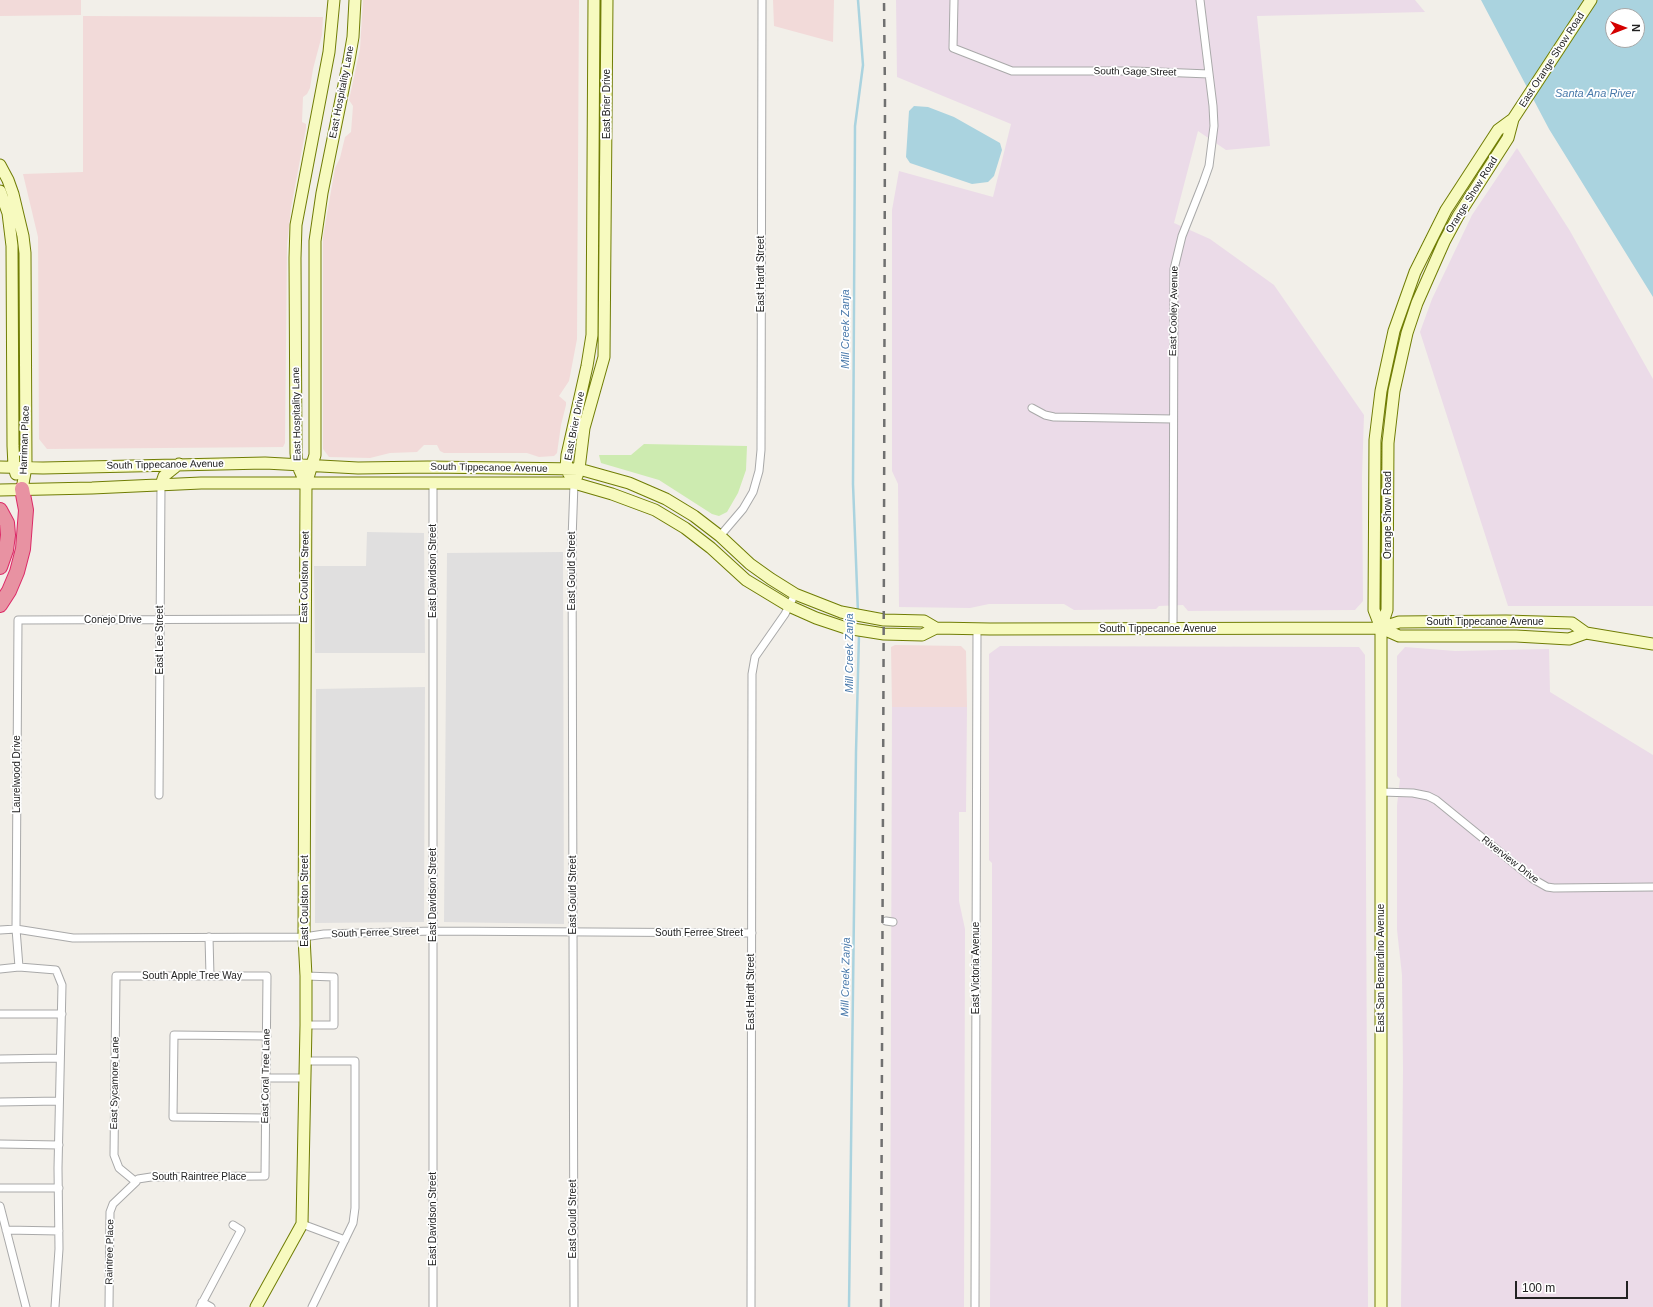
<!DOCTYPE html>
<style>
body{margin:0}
#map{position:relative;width:1653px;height:1307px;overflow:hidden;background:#f2efe9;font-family:Helvetica,sans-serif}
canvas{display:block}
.north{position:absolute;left:1605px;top:8px;width:40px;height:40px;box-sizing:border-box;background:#fff;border:1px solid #a7a7a7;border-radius:50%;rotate:90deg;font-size:11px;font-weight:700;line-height:16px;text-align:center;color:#222}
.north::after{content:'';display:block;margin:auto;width:14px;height:18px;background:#d40000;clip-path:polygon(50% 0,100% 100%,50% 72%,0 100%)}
.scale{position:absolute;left:1515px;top:1281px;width:113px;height:18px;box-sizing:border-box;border:2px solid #222;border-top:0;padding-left:5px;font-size:12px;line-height:14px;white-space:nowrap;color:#222;-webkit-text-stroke:3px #fff;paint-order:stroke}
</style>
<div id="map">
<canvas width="1653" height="1307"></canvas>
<div class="north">N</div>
<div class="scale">100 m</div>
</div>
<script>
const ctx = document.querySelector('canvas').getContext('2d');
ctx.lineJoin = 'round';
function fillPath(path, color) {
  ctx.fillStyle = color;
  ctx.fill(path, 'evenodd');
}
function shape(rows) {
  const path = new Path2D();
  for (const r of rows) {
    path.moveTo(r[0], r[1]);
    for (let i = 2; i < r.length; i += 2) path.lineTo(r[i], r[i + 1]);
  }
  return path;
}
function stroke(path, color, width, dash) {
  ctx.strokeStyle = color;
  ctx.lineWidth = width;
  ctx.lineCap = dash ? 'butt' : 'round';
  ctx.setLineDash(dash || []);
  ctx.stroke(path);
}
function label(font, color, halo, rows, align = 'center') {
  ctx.font = font + ' Helvetica,sans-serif';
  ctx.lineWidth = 3.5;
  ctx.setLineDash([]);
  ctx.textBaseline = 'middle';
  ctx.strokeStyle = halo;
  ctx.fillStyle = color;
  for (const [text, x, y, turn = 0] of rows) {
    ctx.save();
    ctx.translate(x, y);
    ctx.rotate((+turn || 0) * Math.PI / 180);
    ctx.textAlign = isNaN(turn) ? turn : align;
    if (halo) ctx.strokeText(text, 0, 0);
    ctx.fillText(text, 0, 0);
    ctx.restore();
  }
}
fillPath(shape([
 [367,532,424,533,425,653,315,653,314,566,366,566],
 [563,552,564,924,444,922,447,553],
 [425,687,424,922,315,923,316,689]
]), '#e0dfdf');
fillPath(shape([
 [0,0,81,0,81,15,0,16],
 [363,0,579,0,577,339,569,381,559,396,566,402,566,405,561,425,557,453,554,456,539,457,527,453,444,453,440,451,437,445,424,445,417,452,390,453,370,458,329,457,323,449,323,237,335,168,340,158,345,137,351,132,353,106,349,100,360,49],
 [773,0,834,0,833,42,774,26],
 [83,16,323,17,322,35,313,69,310,88,307,94,303,97,302,122,306,124,306,128,291,208,287,245,285,443,283,447,47,449,39,439,38,237,23,174,83,172],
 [895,645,961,646,966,651,967,707,892,707,891,647]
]), '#f2dad9');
fillPath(shape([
 [896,0,1415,0,1425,12,1257,16,1270,146,1226,150,1198,131,1174,223,1210,239,1274,285,1364,415,1362,477,1363,601,1355,610,1188,611,1183,605,1159,606,1156,609,1074,610,1064,604,989,604,970,608,899,607,898,484,892,471,892,210,899,171,993,197,1011,124,897,77],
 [1517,148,1570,231,1653,379,1653,606,1508,606,1420,332,1432,299,1472,215],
 [1000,646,1359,647,1365,655,1368,1307,990,1307,992,945,992,863,989,860,989,654],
 [1405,647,1455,651,1549,649,1550,692,1653,755,1653,1307,1401,1307,1403,1069,1402,975,1397,930,1397,805,1400,779,1397,776,1397,656],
 [892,707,967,707,966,812,959,812,959,901,965,929,964,1307,890,1307]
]), '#ebdbe8');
fillPath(shape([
 [644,444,747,446,746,470,738,493,727,512,719,516,712,514,659,480,601,463,599,455,631,455]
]), '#cdebb0');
fillPath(shape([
 [1481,0,1653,0,1653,297,1549,129],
 [1613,16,1637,16,1637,40,1613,40],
 [914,106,928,107,954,117,1000,143,1002,150,994,176,988,182,972,184,910,163,906,157,909,111]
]), '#aad3df');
stroke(shape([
 [858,613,853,484,855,126,863,65,858,0],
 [849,1307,856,752,859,634]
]), '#aad3df', 2.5);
const street = shape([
 [954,0,953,48,1012,71,1134,71,1209,74],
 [1032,408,1045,415,1054,417,1173,419],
 [433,484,433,1307],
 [720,536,743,509,753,492,759,471,761,450,762,0],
 [1173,629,1174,269,1182,236,1203,183,1209,166,1214,126,1213,106,1200,0],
 [1381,792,1413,793,1428,796,1436,800,1533,879,1547,887,1554,888,1653,887],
 [159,795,161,485],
 [886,921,893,922],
 [0,930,16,929,73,938,304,937,324,934,433,931,752,933],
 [209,937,210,976],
 [0,969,19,967],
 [0,1014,62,1014],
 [306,1025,334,1025,334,977,306,976],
 [0,1059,60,1058],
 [306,1061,355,1061,355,1208,353,1223,312,1307],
 [266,1078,305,1078],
 [0,1102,59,1101],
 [266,1118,173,1117,174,1035,267,1036],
 [0,1144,59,1145],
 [0,1188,59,1188],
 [0,1206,26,1307],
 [302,1224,345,1240],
 [6,1230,59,1231],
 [202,1302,211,1307],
 [55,1307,59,1249,58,1168,62,985,56,970,19,967,16,929,18,620,304,619],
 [109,1307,110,1212,113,1204,136,1182,138,1179,151,1177,265,1176,267,976,116,976,114,1155,119,1168,136,1182],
 [200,1307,241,1230,233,1225],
 [574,1307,572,540,574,483],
 [751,1307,752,674,755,657,785,614,795,594],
 [975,1307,977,629]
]);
const secondary = shape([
 [0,165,8,180,13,194,23,236,25,253,26,467,22,489],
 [0,191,8,213,12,246,13,446,14,467,16,474],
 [0,467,43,468,265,463,358,468,428,467,579,469,629,483,666,499,694,516,720,536,750,564,771,579,795,594,841,612,884,620,924,621,936,628,990,629,1381,628,1399,622,1506,621,1572,623,1586,633,1653,644],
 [569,474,566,468,567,455,587,366,592,335,594,0],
 [577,476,579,469,584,428,604,357,607,0],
 [306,484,297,464,296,453,295,258,296,225,329,52,334,0],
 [161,485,164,476,179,464],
 [0,490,92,488,201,483,574,483,612,494,655,510,685,528,711,548,746,580,789,606,816,618,846,628,884,634,922,635,936,628],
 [1381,628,1374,610,1375,440,1381,391,1394,331,1415,272,1446,210,1498,130,1513,119],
 [1381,628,1399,636,1516,636,1569,639,1586,633],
 [256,1307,302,1224,306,1025,306,976,304,937,306,484,315,455,315,241,322,193,349,60,353,37,355,0],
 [1381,1307,1381,628,1387,610,1388,443,1394,391,1407,333,1417,303,1444,242,1458,216,1508,138,1513,119,1591,0]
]);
const highway = shape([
 [0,510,7,523,8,535,6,550,0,567],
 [0,605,9,591,17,572,23,549,26,510,22,489]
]);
stroke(street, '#a9a9a9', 9);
stroke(secondary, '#707d05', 13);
stroke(highway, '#dc2a67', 16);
stroke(street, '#fff', 7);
stroke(secondary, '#f7fabf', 11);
stroke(highway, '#e892a2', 14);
stroke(shape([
 [881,1307,884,547,885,96,884,0]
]), '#707070', 2.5, [8, 8]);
label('10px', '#222', '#fff', [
 ["East Orange Show Road",1552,60,-57],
 ["South Gage Street",1135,72,1],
 ["East Hospitality Lane",342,92,-79],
 ["East Brier Drive",607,104,-90],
 ["Orange Show Road",1472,195,-58],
 ["East Hardt Street",761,274,-90],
 ["East Cooley Avenue",1174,311,-89],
 ["East Hospitality Lane",297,414,-91],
 ["East Brier Drive",575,426,-79],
 ["Harriman Place",25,440,-88],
 ["South Tippecanoe Avenue",165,465,-1],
 ["South Tippecanoe Avenue",489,468,1],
 ["Orange Show Road",1388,515,-90],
 ["East Davidson Street",433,571,-90],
 ["East Gould Street",572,571,-90],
 ["East Coulston Street",305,577,-89],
 ["Conejo Drive",113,620],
 ["South Tippecanoe Avenue",1485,622],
 ["South Tippecanoe Avenue",1158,629],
 ["East Lee Street",160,640,-90],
 ["Laurelwood Drive",17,774,-90],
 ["Riverview Drive",1510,860,38],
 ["East Davidson Street",433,895,-90],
 ["East Gould Street",573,895,-90],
 ["East Coulston Street",305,901,-90],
 ["South Ferree Street",375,933,-2],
 ["South Ferree Street",699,933],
 ["East Victoria Avenue",976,968,-90],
 ["East San Bernardino Avenue",1381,968,-90],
 ["South Apple Tree Way",192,976],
 ["East Hardt Street",751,992,-90],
 ["East Coral Tree Lane",266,1076,-89],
 ["East Sycamore Lane",115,1083,-89],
 ["South Raintree Place",199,1177],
 ["East Davidson Street",433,1219,-90],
 ["East Gould Street",573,1219,-90],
 ["Raintree Place",110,1252,-89]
]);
label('italic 11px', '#4a7aab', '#fff', [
 ["Santa Ana River",1595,94],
 ["Mill Creek Zanja",846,329,-90],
 ["Mill Creek Zanja",850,653,-90],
 ["Mill Creek Zanja",846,977,-89]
]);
</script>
